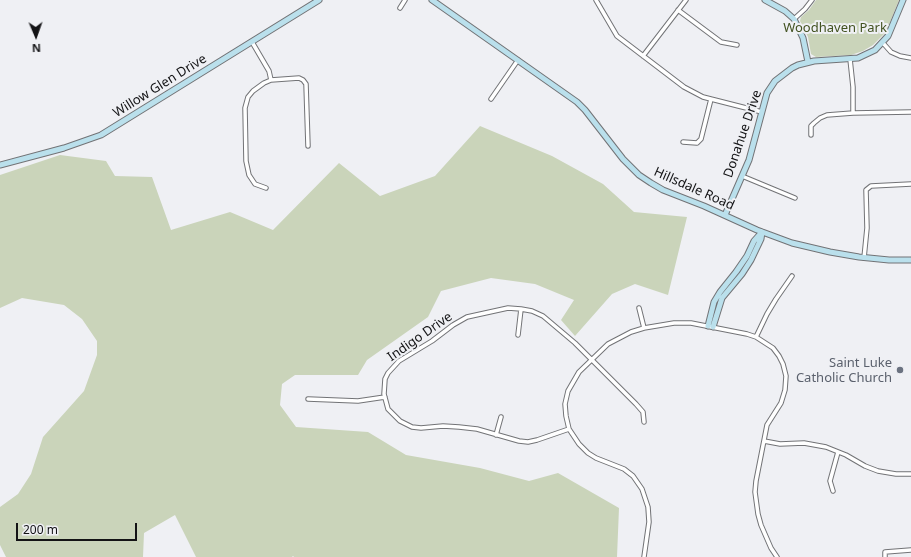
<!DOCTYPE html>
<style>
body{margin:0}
#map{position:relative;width:911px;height:557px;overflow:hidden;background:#eff0f4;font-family:"Noto Sans",sans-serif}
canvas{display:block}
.north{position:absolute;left:16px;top:16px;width:40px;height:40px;-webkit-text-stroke:3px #eff0f4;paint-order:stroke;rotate:178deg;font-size:11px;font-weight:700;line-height:16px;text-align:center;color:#131315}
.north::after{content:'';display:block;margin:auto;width:14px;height:18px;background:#131315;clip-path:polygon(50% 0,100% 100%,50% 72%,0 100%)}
.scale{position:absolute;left:16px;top:523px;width:121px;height:18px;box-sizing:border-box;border:2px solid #131315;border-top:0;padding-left:5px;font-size:12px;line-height:14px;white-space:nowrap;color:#131315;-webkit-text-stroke:3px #eff0f4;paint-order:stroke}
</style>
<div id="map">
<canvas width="911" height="557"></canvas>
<div class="north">N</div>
<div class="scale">200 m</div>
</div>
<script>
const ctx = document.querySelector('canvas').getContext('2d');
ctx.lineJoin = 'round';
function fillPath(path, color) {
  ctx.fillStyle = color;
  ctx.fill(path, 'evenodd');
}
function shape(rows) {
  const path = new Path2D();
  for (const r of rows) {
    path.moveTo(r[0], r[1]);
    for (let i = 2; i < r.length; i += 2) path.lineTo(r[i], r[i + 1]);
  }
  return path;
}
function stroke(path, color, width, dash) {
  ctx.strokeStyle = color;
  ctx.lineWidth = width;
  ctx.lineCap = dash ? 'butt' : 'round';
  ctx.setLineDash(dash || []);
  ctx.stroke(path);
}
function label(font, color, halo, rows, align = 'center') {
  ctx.font = font + ' "Noto Sans",sans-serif';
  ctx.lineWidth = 4;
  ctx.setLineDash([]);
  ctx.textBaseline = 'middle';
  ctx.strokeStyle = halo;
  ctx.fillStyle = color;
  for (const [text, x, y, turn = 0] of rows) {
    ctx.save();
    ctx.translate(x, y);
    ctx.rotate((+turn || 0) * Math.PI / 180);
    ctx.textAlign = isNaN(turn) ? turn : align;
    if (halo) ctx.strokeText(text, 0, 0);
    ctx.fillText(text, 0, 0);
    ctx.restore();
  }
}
fillPath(shape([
 [816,0,899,0,886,32,873,45,863,51,851,55,816,57,811,54,808,37,800,21,801,17,809,10],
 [480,126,552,156,603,184,634,212,687,217,668,295,635,284,612,294,575,336,561,320,574,300,535,284,491,278,441,291,428,317,367,360,358,375,295,375,282,384,280,405,296,427,368,432,406,455,480,468,529,481,558,473,619,508,617,557,294,557,293,556,292,557,196,557,175,515,144,533,143,557,6,557,0,545,0,507,18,494,31,474,43,437,84,391,97,355,97,341,82,319,64,305,22,298,0,308,0,175,60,155,106,161,115,176,152,177,171,230,230,212,273,230,339,163,380,196,435,176]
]), '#cad4ba');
const street = shape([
 [596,0,617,36,684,87,703,97,762,112],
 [400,8,405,0],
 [678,10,721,42,737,45],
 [794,19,805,9,812,0],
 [252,42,269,71,271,80],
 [883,43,891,52,900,56,911,58],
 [643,56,686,0],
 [850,59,853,87,853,113],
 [491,99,518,60],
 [811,135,811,126,814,123,820,118,827,115,853,113,911,112],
 [683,142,697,143,701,139,711,99],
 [742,176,795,198],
 [266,188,255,184,249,175,246,161,245,108,248,97,253,91,264,83,271,80,299,78,303,80,306,84,308,146],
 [864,258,867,228,866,190,871,186,911,184],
 [639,308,644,328],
 [518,335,521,309],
 [756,337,767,314,776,299,792,276],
 [308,399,358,401,385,397],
 [569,429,537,440,528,442,519,441,477,429,459,427,443,426,421,428,412,427,400,421,388,409,384,394,385,379,388,373,399,361,432,341,453,325,467,317,508,308,521,309,532,311,543,316,575,343,636,404,643,412,644,422],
 [496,435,501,417],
 [764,441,780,444,804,443,826,447,846,455,865,466,878,471,896,474,911,474],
 [833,491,830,481,838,452],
 [644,557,649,522,648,507,642,489,633,476,624,469,596,458,588,453,579,444,569,429,566,416,565,404,568,391,579,372,608,344,631,332,644,328,674,323,691,323,747,334,756,337,773,348,779,356,783,364,786,376,785,390,781,403,767,425,756,481,755,492,758,514,761,525,771,548,777,557],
 [885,557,885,552,911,550]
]);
const secondary = shape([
 [432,0,577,102,585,110,623,159,639,175,651,183,663,190,704,206,757,230,792,243,830,252,859,257,889,260,911,260],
 [765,0,785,11,794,19,803,38,808,62],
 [0,165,64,148,101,135,319,0],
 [725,215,749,160,767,93,775,81,792,68,798,65,814,61,858,58,875,50,888,36,903,0],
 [708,326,714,302,720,292,736,272,747,256,754,241,762,232,761,239,751,260,742,274,722,298,713,327]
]);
stroke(street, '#727376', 5.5);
stroke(secondary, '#727376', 7);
stroke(street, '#fff', 3.5);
stroke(secondary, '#bae0ec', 5);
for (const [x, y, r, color] of [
 [900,370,4,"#6b7280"]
]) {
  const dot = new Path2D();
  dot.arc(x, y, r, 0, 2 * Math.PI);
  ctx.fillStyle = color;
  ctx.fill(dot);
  stroke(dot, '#eff0f4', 1.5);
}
label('13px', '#425221', '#eff0f4', [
 ["Woodhaven Park",835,28]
]);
label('13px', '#131315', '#eff0f4', [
 ["Willow Glen Drive",160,86,-32],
 ["Donahue Drive",743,134,-71],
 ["Hillsdale Road",694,189,24],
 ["Indigo Drive",420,337,-35]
]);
label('13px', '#5b616d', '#eff0f4', [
 ["Saint Luke",892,363],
 ["Catholic Church",892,378]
], 'right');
</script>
